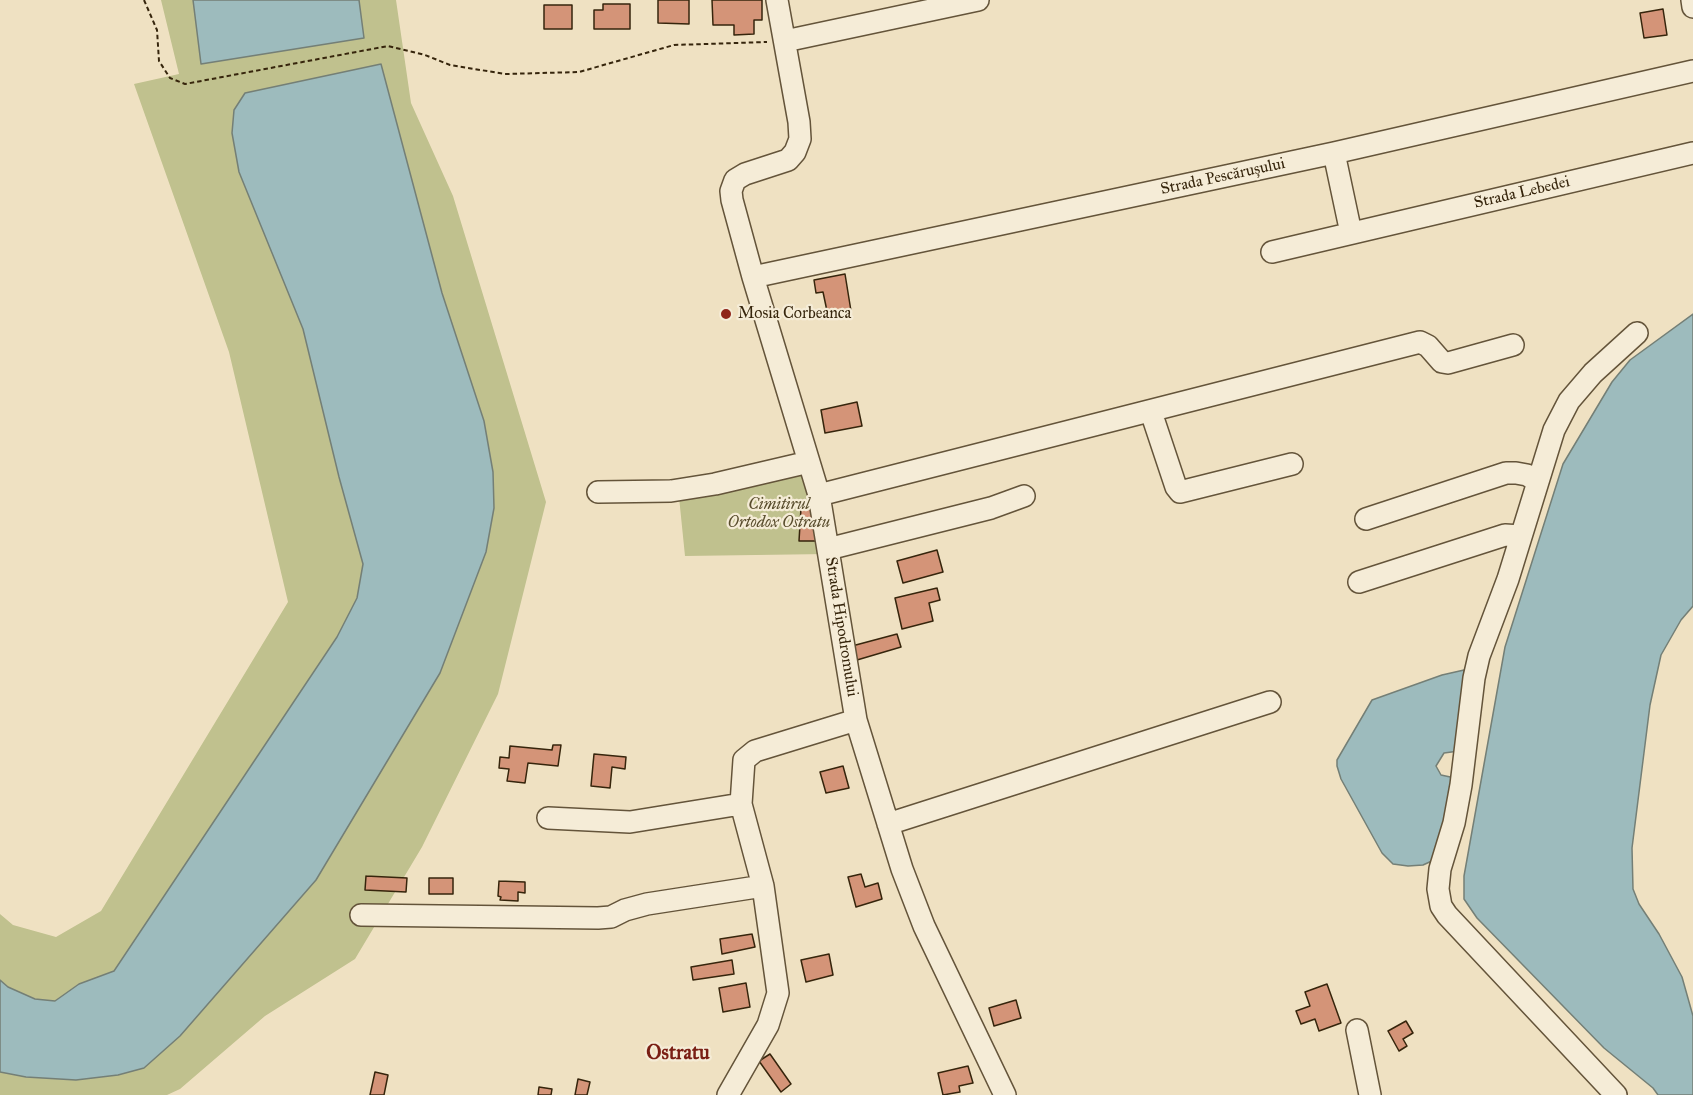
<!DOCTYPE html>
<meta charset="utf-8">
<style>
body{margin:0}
canvas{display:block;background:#efe1c2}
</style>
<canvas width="1693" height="1095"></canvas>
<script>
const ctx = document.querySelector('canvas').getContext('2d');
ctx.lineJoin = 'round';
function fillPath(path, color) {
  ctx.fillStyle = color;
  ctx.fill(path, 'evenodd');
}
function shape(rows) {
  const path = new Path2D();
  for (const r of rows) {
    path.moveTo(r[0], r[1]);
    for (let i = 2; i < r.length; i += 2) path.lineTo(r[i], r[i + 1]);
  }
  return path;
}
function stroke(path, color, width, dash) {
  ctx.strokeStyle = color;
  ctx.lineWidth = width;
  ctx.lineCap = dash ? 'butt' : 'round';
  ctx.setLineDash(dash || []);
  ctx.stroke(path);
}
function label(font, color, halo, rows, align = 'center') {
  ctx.font = font + ' "IM FELL Great Primer",serif';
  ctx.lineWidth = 4.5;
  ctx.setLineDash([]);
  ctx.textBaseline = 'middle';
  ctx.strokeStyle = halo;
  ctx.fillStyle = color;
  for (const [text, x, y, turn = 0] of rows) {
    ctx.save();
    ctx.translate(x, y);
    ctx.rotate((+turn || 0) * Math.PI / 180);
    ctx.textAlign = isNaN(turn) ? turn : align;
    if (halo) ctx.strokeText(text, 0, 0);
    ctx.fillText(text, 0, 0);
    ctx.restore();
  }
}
fillPath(shape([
 [161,0,396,0,411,103,453,196,546,502,498,694,422,847,355,959,265,1016,180,1089,167,1095,0,1095,0,914,13,925,56,937,101,911,288,602,229,352,134,84,179,74],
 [804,470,827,554,685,556,679,497]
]), '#c0c18e');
const water = shape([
 [193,0,359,0,364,38,201,64,193,0],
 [381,64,442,293,484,421,493,472,494,508,486,552,440,673,316,880,180,1036,144,1068,118,1075,76,1080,26,1077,0,1072,0,980,8,987,35,999,55,1001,79,984,114,971,337,637,357,598,363,564,339,477,303,329,239,172,232,133,234,110,245,93,381,64],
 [1693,314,1693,606,1681,620,1661,655,1650,705,1632,848,1633,889,1639,904,1659,934,1682,977,1693,1016,1693,1095,1658,1095,1653,1088,1604,1048,1477,918,1464,899,1464,876,1505,647,1563,464,1612,382,1630,360,1693,314],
 [1464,670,1463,729,1459,751,1444,753,1436,766,1441,775,1455,778,1434,860,1423,865,1408,866,1393,864,1382,853,1341,779,1337,766,1337,760,1372,700,1442,675,1464,670]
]);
fillPath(water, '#9dbbbd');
stroke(water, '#747f76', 1.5);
const building = shape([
 [658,0,689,0,689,24,658,23,658,0],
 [712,0,762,0,762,20,754,20,754,34,734,35,734,25,713,25,712,0],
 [603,4,630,4,630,29,594,29,594,10,603,10,603,4],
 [544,5,572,5,572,29,544,29,544,5],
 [1663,9,1667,35,1644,38,1640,13,1663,9],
 [845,274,851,311,835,314,834,310,827,311,823,292,816,293,814,280,845,274],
 [857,402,862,426,825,433,821,410,857,402],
 [809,504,813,505,816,541,799,541,801,508,803,505,809,504],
 [937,550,943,572,903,583,897,561,937,550],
 [937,588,940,600,929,603,933,621,902,629,895,598,937,588],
 [897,634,901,647,857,660,852,646,897,634],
 [553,745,561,745,558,766,528,763,525,783,507,781,509,769,499,768,500,757,509,758,510,746,552,750,553,745],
 [594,754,626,757,625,769,612,767,610,788,591,786,594,754],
 [843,766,849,788,826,793,820,772,843,766],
 [861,874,865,887,878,883,882,899,856,907,848,877,861,874],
 [366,876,407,878,406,892,365,890,366,876],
 [429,878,453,878,453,894,429,894,429,878],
 [499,881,525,882,525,893,518,892,518,901,500,900,501,897,498,896,499,881],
 [752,934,755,947,722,954,720,939,752,934],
 [829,954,833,975,806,982,801,960,829,954],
 [732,960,734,974,693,980,691,967,732,960],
 [746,983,750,1007,723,1012,719,988,746,983],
 [1327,984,1341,1023,1319,1031,1315,1019,1301,1024,1296,1011,1310,1006,1305,992,1327,984],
 [1016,1000,1021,1018,994,1026,989,1008,1016,1000],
 [1406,1021,1413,1033,1403,1039,1407,1046,1399,1051,1388,1031,1406,1021],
 [770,1054,791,1084,781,1092,759,1061,770,1054],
 [968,1066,973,1083,959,1086,960,1092,943,1095,938,1073,968,1066],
 [375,1072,388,1075,384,1095,370,1095,375,1072],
 [578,1079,590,1082,587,1095,575,1095,578,1079],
 [539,1087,552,1089,551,1095,538,1095,539,1087]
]);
fillPath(building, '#d49478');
stroke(building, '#36250c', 1.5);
const minor = shape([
 [777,0,799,122,800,139,795,152,788,160,745,174,735,180,731,191,732,200,753,277,819,495,856,720,902,869,924,926,1005,1095],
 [1692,0,1693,7],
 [785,41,978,0],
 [1334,153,1351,233],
 [1272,252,1693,153],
 [753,277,1334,153,1693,71],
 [1151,412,1176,487,1180,492,1292,464],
 [598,492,671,491,715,484,809,462],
 [819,495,1420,342,1428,346,1442,362,1448,363,1513,345],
 [1366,519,1506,473,1516,473,1527,475,1537,481],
 [828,549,991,508,1024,496],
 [1359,582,1505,535,1521,536],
 [548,818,630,822,741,804],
 [888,824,1270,702],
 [361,915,598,918,611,917,625,910,647,904,763,886],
 [1357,1030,1370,1095],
 [728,1095,768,1025,778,993,763,886,741,804,744,760,755,751,856,720],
 [1616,1095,1447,915,1441,906,1438,889,1440,869,1454,823,1461,785,1474,678,1479,656,1508,579,1554,430,1569,401,1593,373,1637,333]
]);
stroke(minor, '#64543a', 24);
stroke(shape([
 [144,0,157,30,159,61,170,78,185,84,388,46,425,55,450,65,505,74,579,72,674,45,767,42]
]), '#36250c', 2, [4.5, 3]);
stroke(minor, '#f5ecd7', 21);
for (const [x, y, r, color] of [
 [726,314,6,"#8f2418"]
]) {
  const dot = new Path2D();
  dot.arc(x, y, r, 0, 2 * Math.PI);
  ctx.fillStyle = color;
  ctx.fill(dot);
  stroke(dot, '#f5ecd7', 2);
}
label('16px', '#36250c', '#f5ecd7', [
 ["Strada Pescărușului",1223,177,-12],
 ["Strada Lebedei",1522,193,-13],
 ["Strada Hipodromului",841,627,81]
]);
label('16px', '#36250c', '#f5ecd7', [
 ["Mosia Corbeanca",738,314]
], 'left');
label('italic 16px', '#584c2c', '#f5ecd7', [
 ["Cimitirul",779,505],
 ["Ortodox Ostratu",779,523]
]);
label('bold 20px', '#7a1f14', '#f5ecd7', [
 ["Ostratu",678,1054]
]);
</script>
